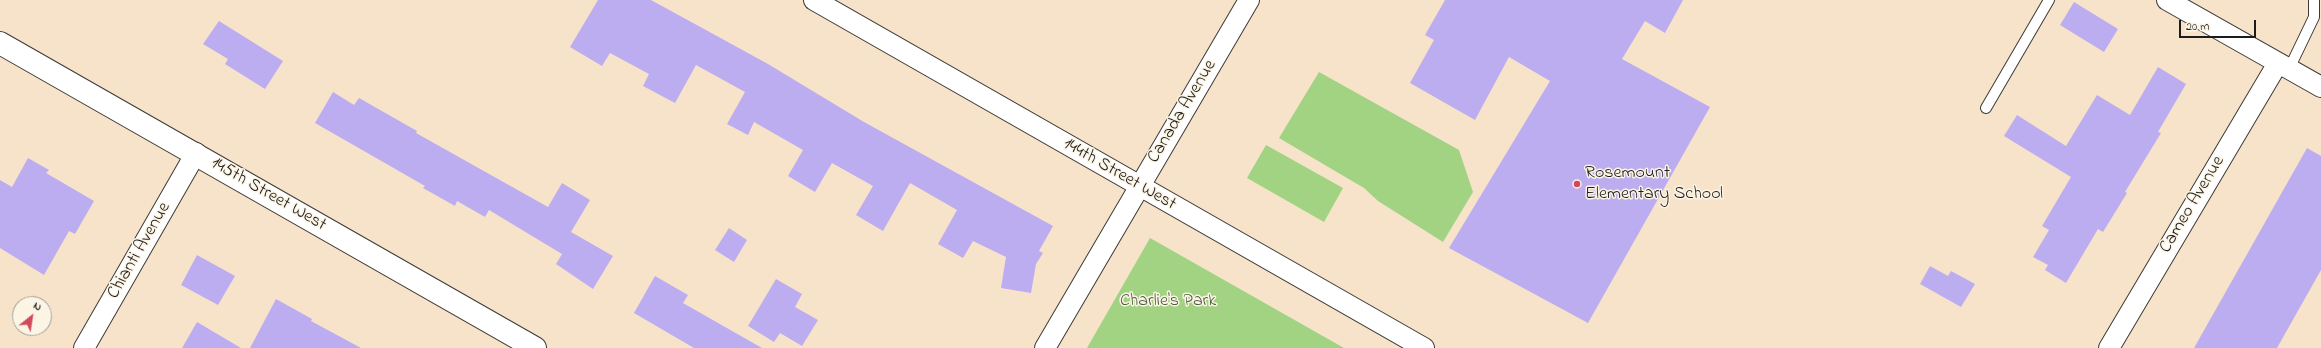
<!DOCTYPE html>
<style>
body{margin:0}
#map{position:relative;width:2321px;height:348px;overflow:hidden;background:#f7e3ca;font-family:"Indie Flower",sans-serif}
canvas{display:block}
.north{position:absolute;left:12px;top:296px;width:40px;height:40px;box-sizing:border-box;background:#fcf5e5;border:1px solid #a29e95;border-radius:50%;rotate:30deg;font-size:11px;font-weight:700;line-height:16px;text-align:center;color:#1c1c1c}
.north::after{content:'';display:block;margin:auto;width:14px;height:18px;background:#d1495b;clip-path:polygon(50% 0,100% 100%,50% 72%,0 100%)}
.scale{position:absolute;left:2179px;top:20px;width:77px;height:18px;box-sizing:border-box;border:2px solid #1c1c1c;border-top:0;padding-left:5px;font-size:12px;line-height:14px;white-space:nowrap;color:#1c1c1c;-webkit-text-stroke:3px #fcf5e5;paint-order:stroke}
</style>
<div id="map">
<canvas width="2321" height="348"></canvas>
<div class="north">N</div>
<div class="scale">20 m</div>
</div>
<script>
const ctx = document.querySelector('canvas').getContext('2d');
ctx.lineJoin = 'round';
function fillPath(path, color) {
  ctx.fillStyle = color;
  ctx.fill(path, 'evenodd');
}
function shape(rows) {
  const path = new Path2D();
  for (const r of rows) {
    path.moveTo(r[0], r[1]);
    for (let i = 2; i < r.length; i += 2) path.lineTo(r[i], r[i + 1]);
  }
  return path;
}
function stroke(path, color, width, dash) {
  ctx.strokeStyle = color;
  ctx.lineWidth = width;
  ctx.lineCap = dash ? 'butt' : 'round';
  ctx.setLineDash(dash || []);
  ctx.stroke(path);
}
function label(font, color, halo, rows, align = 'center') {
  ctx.font = font + ' "Indie Flower",sans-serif';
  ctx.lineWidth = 3;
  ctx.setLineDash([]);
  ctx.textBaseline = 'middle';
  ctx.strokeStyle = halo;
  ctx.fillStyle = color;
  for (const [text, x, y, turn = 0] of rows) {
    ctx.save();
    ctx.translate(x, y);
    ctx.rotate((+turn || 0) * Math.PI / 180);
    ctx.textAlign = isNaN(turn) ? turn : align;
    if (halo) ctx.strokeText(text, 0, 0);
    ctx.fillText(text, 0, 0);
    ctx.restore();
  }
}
fillPath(shape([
 [1319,72,1459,150,1473,192,1443,242,1378,201,1364,188,1279,138],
 [1266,145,1343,188,1324,222,1247,178],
 [1150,238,1344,348,1087,348]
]), '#a1d382');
fillPath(shape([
 [598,0,651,0,768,64,864,122,1053,226,1039,251,1043,253,1036,264,1031,293,1001,288,1006,257,973,241,963,258,938,244,957,210,910,183,883,231,856,215,873,186,832,163,815,192,788,176,803,150,754,122,748,135,727,124,745,92,696,65,675,103,643,86,649,74,610,53,602,66,570,47],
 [1445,0,1683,0,1665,33,1645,21,1622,59,1710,107,1588,323,1449,248,1550,81,1509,57,1475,120,1410,83,1434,40,1425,35],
 [2074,2,2118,29,2104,52,2060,25],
 [219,21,283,61,265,89,225,64,228,59,203,44],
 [2158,67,2186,84,2158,132,2161,133,2125,192,2127,193,2103,232,2098,229,2066,283,2045,270,2048,265,2033,257,2049,230,2042,226,2071,177,2004,136,2017,115,2066,146,2097,95,2130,115],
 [333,92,354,105,359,98,417,131,416,133,548,207,562,183,590,200,571,232,613,256,593,289,556,264,562,254,489,210,485,217,457,201,455,206,423,188,425,186,315,123],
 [2307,148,2321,156,2321,270,2277,348,2194,348],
 [28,158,49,170,46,173,94,201,75,234,69,231,44,275,0,248,0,180,12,187],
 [729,228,747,240,734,262,715,250],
 [197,255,235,276,218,305,181,285],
 [1930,266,1948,276,1951,271,1975,284,1961,307,1920,284],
 [655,276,688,295,683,303,762,348,694,348,634,313],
 [776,279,802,294,795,307,818,320,802,346,780,333,774,342,748,326],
 [276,299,312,319,311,321,361,348,250,348],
 [197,322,241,348,182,348]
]), '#bcadf0');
const service = shape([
 [2289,69,2314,17,2314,0],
 [1986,108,2049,0]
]);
const minor = shape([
 [814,0,1424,348],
 [2167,0,2321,87],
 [84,348,196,153],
 [1045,348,1249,0],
 [2109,348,2278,63]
]);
const tertiary = shape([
 [0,43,535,348]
]);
stroke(service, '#3d3a36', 12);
stroke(minor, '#3d3a36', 22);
stroke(tertiary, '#3d3a36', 24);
stroke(service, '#fff', 10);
stroke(minor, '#fff', 20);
stroke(tertiary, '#fff', 22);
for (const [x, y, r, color] of [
 [1577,184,4,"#d1495b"]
]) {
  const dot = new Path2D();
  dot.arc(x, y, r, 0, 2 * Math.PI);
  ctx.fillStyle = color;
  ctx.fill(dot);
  stroke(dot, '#fcf5e5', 1.5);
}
label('18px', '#1c1c1c', '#fcf5e5', [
 ["Canada Avenue",1183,112,-59],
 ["144th Street West",1119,175,30],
 ["145th Street West",268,195,30],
 ["Cameo Avenue",2193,205,-59],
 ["Chianti Avenue",140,251,-60]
]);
label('18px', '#1c1c1c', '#fcf5e5', [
 ["Rosemount",1585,174],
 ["Elementary School",1585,195]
], 'left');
label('18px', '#4b5c40', '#fcf5e5', [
 ["Charlie's Park",1168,302]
]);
</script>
